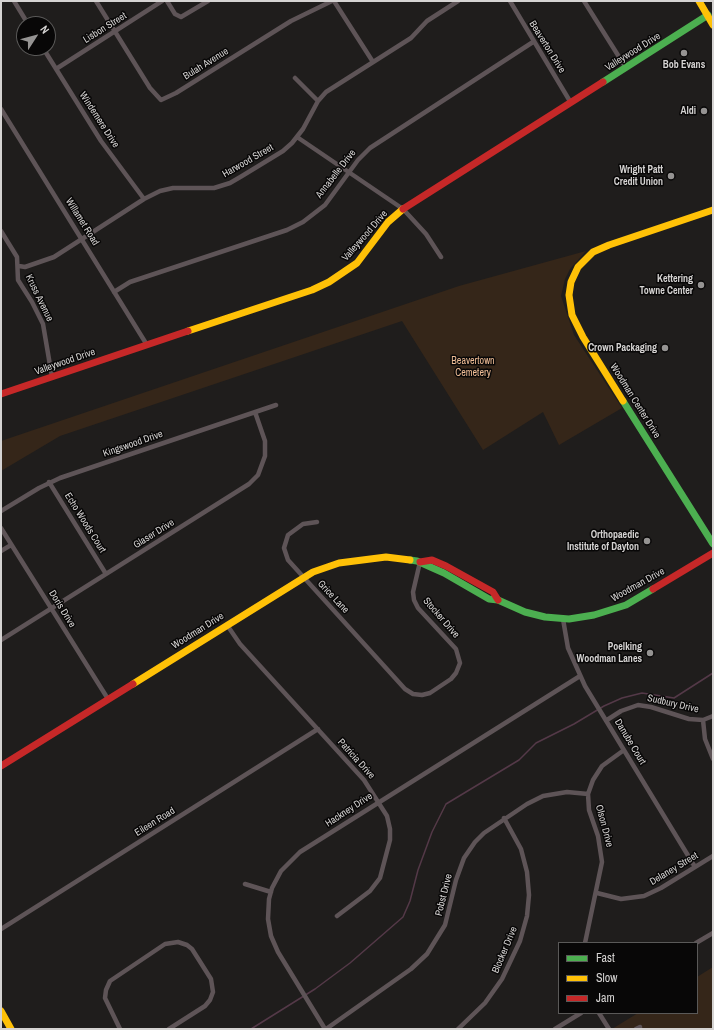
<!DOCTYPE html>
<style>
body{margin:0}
#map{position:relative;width:714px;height:1030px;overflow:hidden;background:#1f1d1c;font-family:"Archivo Narrow",sans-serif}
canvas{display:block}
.frame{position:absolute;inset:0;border:2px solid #d5d3d2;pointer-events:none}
.legend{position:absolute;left:558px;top:942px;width:140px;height:72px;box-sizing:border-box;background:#080707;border:1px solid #5a5958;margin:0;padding:5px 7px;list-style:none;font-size:12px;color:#d5d3d2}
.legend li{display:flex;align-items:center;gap:8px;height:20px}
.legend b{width:20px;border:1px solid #5a5958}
.north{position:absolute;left:16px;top:16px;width:40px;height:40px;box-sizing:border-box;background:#080707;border:1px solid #5a5958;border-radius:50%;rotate:54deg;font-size:11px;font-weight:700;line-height:16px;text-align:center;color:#d5d3d2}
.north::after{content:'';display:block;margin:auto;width:14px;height:18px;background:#959392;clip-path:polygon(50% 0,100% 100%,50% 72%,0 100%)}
</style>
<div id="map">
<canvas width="714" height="1030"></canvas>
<div class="frame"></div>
<ul class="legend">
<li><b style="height:5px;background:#4caf50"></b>Fast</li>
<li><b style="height:5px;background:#ffc107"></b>Slow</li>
<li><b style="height:5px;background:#c62828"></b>Jam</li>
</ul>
<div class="north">N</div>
</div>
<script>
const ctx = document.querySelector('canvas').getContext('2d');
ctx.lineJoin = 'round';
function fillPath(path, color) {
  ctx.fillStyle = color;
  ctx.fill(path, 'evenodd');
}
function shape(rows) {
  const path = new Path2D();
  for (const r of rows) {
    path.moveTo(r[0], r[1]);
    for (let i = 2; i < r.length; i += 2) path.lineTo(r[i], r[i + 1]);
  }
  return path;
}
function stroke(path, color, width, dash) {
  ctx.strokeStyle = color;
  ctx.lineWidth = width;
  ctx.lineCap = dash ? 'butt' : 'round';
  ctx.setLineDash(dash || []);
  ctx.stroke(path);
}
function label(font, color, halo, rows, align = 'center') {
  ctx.font = font + ' "Archivo Narrow",sans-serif';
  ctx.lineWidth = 3;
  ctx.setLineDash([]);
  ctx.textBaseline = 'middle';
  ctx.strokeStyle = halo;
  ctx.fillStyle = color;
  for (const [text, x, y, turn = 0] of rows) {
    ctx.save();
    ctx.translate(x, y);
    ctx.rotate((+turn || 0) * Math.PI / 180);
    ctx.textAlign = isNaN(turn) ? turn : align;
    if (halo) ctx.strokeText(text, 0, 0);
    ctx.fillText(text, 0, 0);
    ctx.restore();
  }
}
fillPath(shape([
 [586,251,570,269,565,279,561,296,574,335,622,408,559,445,543,412,483,450,402,321,60,436,1,471,1,441,459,286],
 [713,967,713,1029,612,1029,638,1013,697,1013,697,977]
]), '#352619');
stroke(shape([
 [251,1029,315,989,350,963,403,917,410,901,418,870,432,832,446,804,519,760,536,743,574,724,604,706,622,698,642,693,674,698,713,673]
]), '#543948', 1.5);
stroke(shape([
 [14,1,28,24],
 [96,1,150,88,161,100,176,93,291,21,332,1],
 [167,1,175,14,181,17,208,1],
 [334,1,373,62],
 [510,1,571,103],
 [584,1,626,68],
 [43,48,101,141,144,199],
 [56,69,162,1],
 [295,78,318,101],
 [1,109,147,345],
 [297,137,403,209,426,234,441,257],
 [1,231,17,257,18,280,32,302,43,324,52,377],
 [19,266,25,267,54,257,144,199,160,191,173,188,214,188,230,183,242,176,283,151,292,143,303,129,318,101,326,92,411,38,427,21,458,1],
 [114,292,130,282,287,230,303,222,325,205,358,160,370,148,533,42],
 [49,482,106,574],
 [1,511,39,488,60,478,276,405],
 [317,522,303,524,288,535,284,548,288,560,405,689,413,694,422,695,430,693,451,679,456,673,460,663,456,649,418,608,414,600,413,592,420,562],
 [1,528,108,699],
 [1,551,11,545],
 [563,619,568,648,585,686,695,867],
 [227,625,240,644,364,780,387,816,390,829,390,840,380,878,370,891,337,916],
 [1,640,249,484,258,475,265,456,265,441,255,412],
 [607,720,621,711,638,705,651,707,689,719,703,720,713,716],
 [703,720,705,739,713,759],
 [245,884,271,892],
 [597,893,621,899,644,896,661,888,713,856],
 [1,929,318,729],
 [585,943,602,862,598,836,589,810,588,794,593,780,602,766,624,750],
 [696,943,713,933],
 [599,1013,609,1029],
 [120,1029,105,998,106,990,110,981,165,944,178,942,187,945,192,949,211,979,213,992,210,1000,205,1006,169,1029],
 [325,1029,278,952,271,936,268,919,269,899,272,888,281,871,300,852,580,676],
 [326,1029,411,969,427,954,445,925,456,880,464,858,475,842,484,833,527,804,543,796,567,792,588,794],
 [458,1029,485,1003,502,979,520,941,527,916,529,895,527,872,521,849,504,818],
 [555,1029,581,1013],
 [636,1029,640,1027]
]), '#5e5457', 4.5);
stroke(shape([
 [603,82,708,15],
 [623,401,713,544],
 [410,560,417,561,444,573,489,599,498,600,525,612,545,617,569,619,594,615,626,605,653,589]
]), '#4caf50', 7);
stroke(shape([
 [699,1,713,25],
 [188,331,312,290,329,282,357,263,388,222,403,209],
 [623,401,583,337,572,315,569,295,571,282,578,267,593,252,609,245,713,210],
 [133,684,313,572,339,563,386,557,410,560],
 [1,1011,11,1029]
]), '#ffc107', 7);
stroke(shape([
 [403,209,603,82],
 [1,394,188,331],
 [420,562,432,560,446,566,493,592,498,600],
 [653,589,713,553],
 [1,766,133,684]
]), '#c62828', 7);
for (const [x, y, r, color] of [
 [684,53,4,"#959392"],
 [704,111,4,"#959392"],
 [671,176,4,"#959392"],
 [701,285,4,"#959392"],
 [665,348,4,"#959392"],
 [647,541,4,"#959392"],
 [650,653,4,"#959392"]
]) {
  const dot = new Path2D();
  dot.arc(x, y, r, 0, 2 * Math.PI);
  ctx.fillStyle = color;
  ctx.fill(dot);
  stroke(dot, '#080707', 1.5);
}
label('10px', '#d5d3d2', '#080707', [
 ["Lisbon Street",105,28,-32],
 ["Beaverton Drive",547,47,58],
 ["Valleywood Drive",633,52,-32],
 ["Bulah Avenue",206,64,-32],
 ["Windemere Drive",99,120,57],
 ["Harwood Street",248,161,-30],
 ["Annabelle Drive",336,174,-52],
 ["Willamet Road",82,222,58],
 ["Valleywood Drive",365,236,-49],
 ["Kruss Avenue",39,298,64],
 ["Valleywood Drive",65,362,-19],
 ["Woodman Center Drive",635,401,58],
 ["Kingswood Drive",133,444,-19],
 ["Echo Woods Court",85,523,58],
 ["Glaser Drive",154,534,-32],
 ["Woodman Drive",638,585,-29],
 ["Grice Lane",333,597,47],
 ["Doris Drive",62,609,58],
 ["Stocker Drive",441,618,49],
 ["Woodman Drive",198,631,-32],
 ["Sudbury Drive",673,704,13],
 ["Danube Court",630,742,59],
 ["Patricia Drive",356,759,48],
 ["Hackney Drive",349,810,-33],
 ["Eileen Road",155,822,-32],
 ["Olson Drive",604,826,75],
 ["Delaney Street",674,869,-31],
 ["Pobst Drive",444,895,-76],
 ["Blocker Drive",505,950,-67]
]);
label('bold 10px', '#d5d3d2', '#080707', [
 ["Bob Evans",684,65,"center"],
 ["Aldi",696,111],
 ["Wright Patt",663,170],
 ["Credit Union",663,182],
 ["Kettering",693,279],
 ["Towne Center",693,291],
 ["Crown Packaging",657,348],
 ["Orthopaedic",639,535],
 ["Institute of Dayton",639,547],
 ["Poelking",642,647],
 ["Woodman Lanes",642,659]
], 'right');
label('10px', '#eebc95', '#080707', [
 ["Beavertown",473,361],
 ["Cemetery",473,373]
]);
</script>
